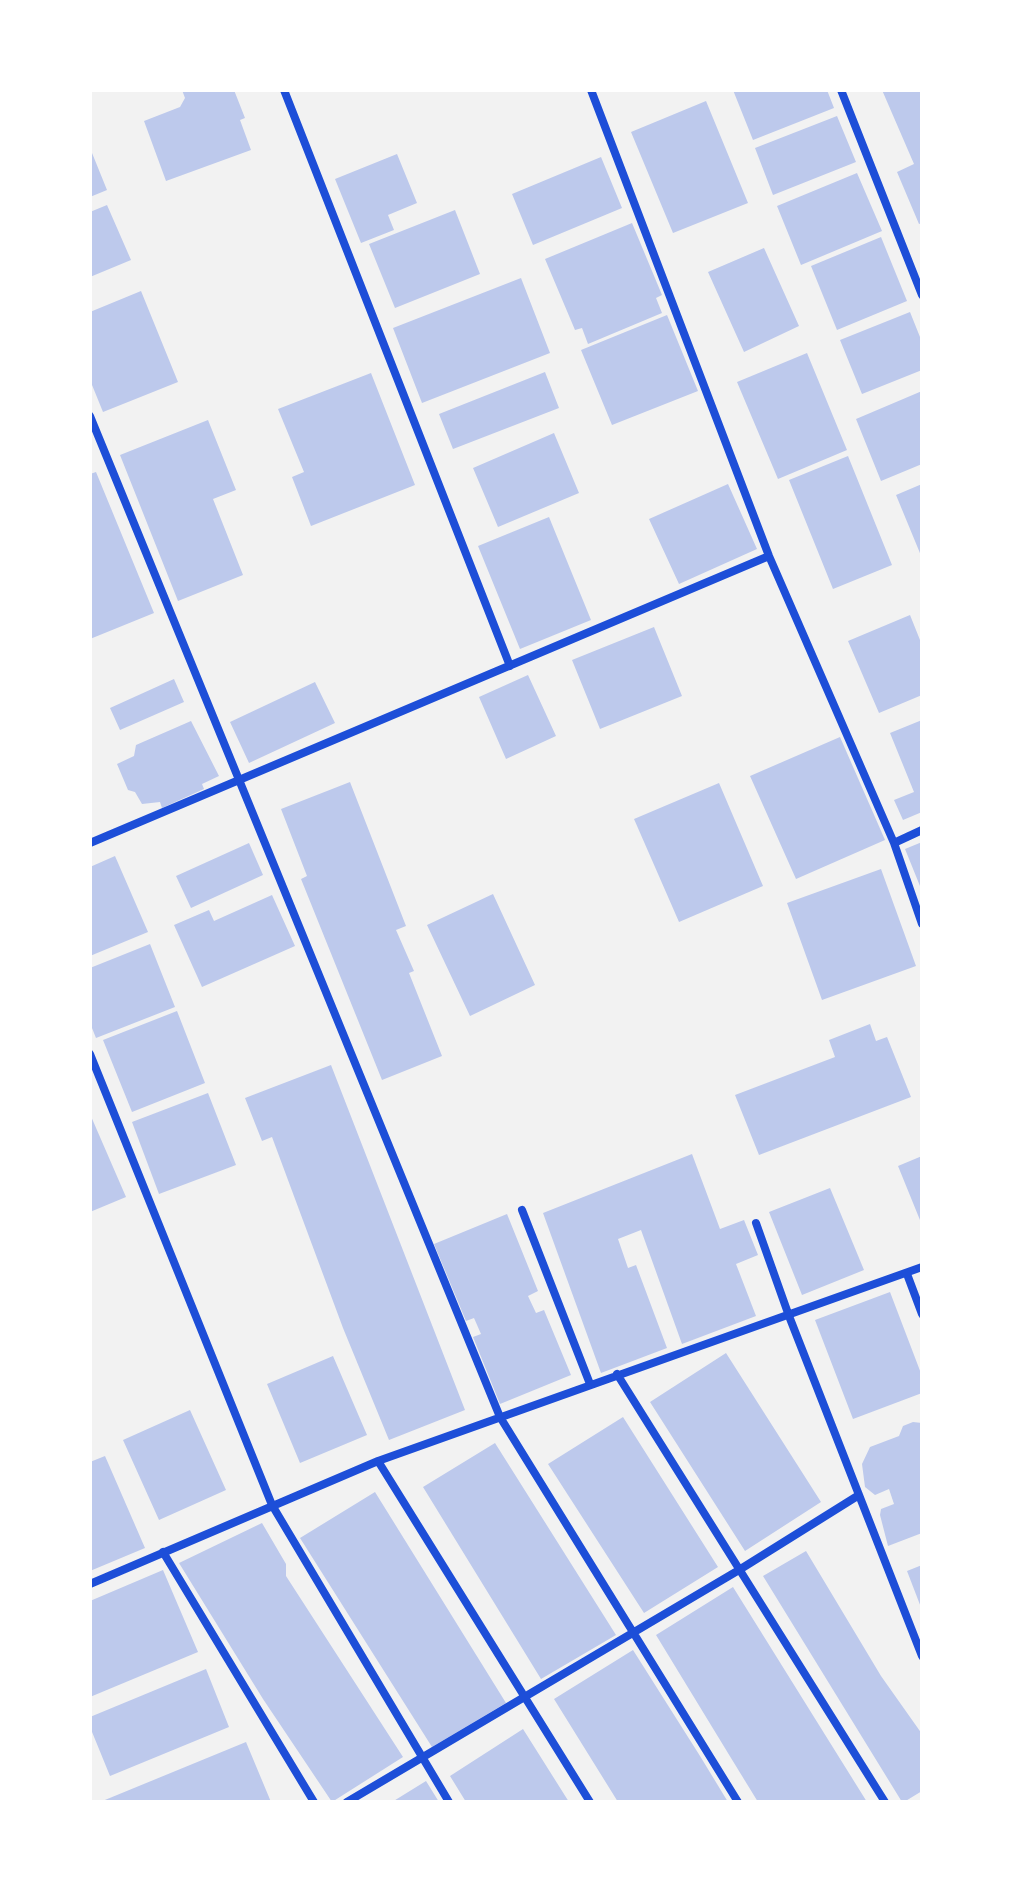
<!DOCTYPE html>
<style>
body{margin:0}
#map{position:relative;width:1012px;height:1892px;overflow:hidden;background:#f2f2f2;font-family:"Asap Condensed",sans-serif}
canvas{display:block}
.frame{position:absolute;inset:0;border:92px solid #fff;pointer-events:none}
</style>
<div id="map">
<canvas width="1012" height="1892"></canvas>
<div class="frame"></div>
</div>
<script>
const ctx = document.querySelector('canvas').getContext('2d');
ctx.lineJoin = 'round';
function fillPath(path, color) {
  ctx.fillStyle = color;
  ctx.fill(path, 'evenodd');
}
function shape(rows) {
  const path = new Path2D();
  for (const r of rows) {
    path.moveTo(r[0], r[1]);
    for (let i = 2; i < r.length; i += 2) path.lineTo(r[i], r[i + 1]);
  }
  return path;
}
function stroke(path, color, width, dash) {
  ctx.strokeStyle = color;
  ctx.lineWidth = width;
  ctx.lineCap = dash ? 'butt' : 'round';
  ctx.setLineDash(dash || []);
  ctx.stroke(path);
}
fillPath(shape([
 [182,90,234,90,245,118,240,120,251,150,166,181,144,121,180,107,185,98],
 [733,90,827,90,834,108,753,140],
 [882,90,922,90,922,223,919,224,897,172,914,164],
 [706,101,748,203,673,233,631,132],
 [837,116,856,162,773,195,755,148],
 [90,148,107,190,90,197],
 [397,154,417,203,388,215,394,230,361,243,335,179],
 [601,157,622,208,533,245,512,194],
 [857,173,882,231,801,265,777,206],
 [107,205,131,260,90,277,90,212],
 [455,210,480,274,395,308,369,244],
 [632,223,662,295,656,298,662,313,588,344,582,328,575,330,545,259],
 [881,237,907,301,837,330,811,266],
 [764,248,799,326,744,352,708,272],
 [521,278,550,353,422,403,393,328],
 [141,291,178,382,103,412,90,380,90,312],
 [910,312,922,342,922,370,862,394,840,340],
 [667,315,698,391,612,425,581,350],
 [807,353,847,450,778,479,737,382],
 [545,372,559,408,453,449,439,414],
 [371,373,415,485,311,526,292,477,304,472,278,409],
 [922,391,922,464,881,481,856,419],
 [208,420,236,490,213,499,243,575,178,601,120,455],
 [554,433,579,493,498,527,473,468],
 [848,456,892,565,833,589,789,480],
 [96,472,154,613,90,639,90,474],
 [728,484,757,549,679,584,649,519],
 [922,484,922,558,896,495],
 [549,517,591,620,520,649,478,546],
 [910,615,922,645,922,695,879,713,848,641],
 [654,627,682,696,600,729,572,660],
 [528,675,556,736,506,759,479,697],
 [174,679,184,702,120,730,110,708],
 [315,682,335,723,249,763,230,722],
 [922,720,922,812,903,820,894,800,914,792,890,733],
 [191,721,219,776,202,784,204,789,162,808,160,802,142,804,135,792,128,790,117,764,134,756,136,745],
 [840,737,885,840,796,879,750,776],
 [350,782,406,926,396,930,414,971,409,973,442,1056,382,1080,301,879,307,876,281,809],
 [719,783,763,886,679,922,634,819],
 [922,842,922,891,905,849],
 [249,843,263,875,191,908,176,876],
 [115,856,148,932,90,956,90,867],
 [881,869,916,966,822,1000,787,903],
 [493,894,535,985,470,1016,427,925],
 [272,895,295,946,202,987,174,925,209,910,214,921],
 [150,944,175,1007,96,1038,90,1023,90,968],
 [177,1011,205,1083,132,1112,103,1040],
 [870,1024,876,1041,887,1037,911,1097,759,1155,735,1095,835,1057,829,1040],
 [331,1065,465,1410,389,1440,343,1328,272,1137,262,1141,245,1098],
 [208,1093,236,1165,159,1194,132,1122],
 [90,1114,126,1197,90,1212],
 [692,1154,720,1229,744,1220,758,1255,736,1264,756,1316,682,1344,641,1230,618,1239,628,1268,636,1265,667,1348,601,1373,543,1213],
 [922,1156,922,1225,898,1166],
 [830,1188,864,1270,802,1295,769,1212],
 [507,1214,538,1291,528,1296,536,1313,544,1310,571,1375,500,1404,473,1337,481,1334,474,1318,466,1321,434,1244],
 [890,1292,922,1376,922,1393,853,1419,815,1320],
 [726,1353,821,1502,745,1551,650,1402],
 [333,1356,367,1435,300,1463,267,1384],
 [190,1410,226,1490,159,1520,123,1440],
 [623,1417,718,1567,644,1613,548,1464],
 [913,1422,922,1423,922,1533,888,1546,880,1515,881,1509,894,1504,889,1489,875,1495,865,1487,862,1464,870,1447,899,1436,903,1426],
 [495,1443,616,1635,541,1679,423,1487],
 [105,1456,145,1548,90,1571,90,1462],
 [375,1492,506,1703,432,1747,300,1538],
 [262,1523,286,1564,286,1576,403,1757,332,1802,263,1699,179,1563],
 [806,1551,881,1676,922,1734,922,1791,904,1802,902,1802,763,1576],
 [922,1565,922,1610,907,1571],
 [163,1570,198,1652,90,1697,90,1601],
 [733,1587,809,1709,867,1802,758,1802,731,1758,656,1635],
 [633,1650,700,1756,728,1802,618,1802,554,1699],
 [206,1669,229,1727,110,1776,90,1727,90,1717],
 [523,1729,569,1802,466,1802,450,1776],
 [246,1742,271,1802,100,1802],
 [426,1781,439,1802,392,1802]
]), '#bdc9ec');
stroke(shape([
 [284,90,510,666],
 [591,90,769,556,894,843,922,924],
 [841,90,922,295],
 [90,416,500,1417,738,1802],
 [90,843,769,556],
 [894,843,922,830],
 [90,1054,272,1505,449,1802],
 [522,1210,590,1384],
 [756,1223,789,1316,922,1656],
 [907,1274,922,1314],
 [617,1374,885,1802],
 [378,1461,590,1802],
 [163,1552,314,1802],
 [90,1584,378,1461,922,1267],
 [347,1802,739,1570,859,1495]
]), '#1d4ed8', 8);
</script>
